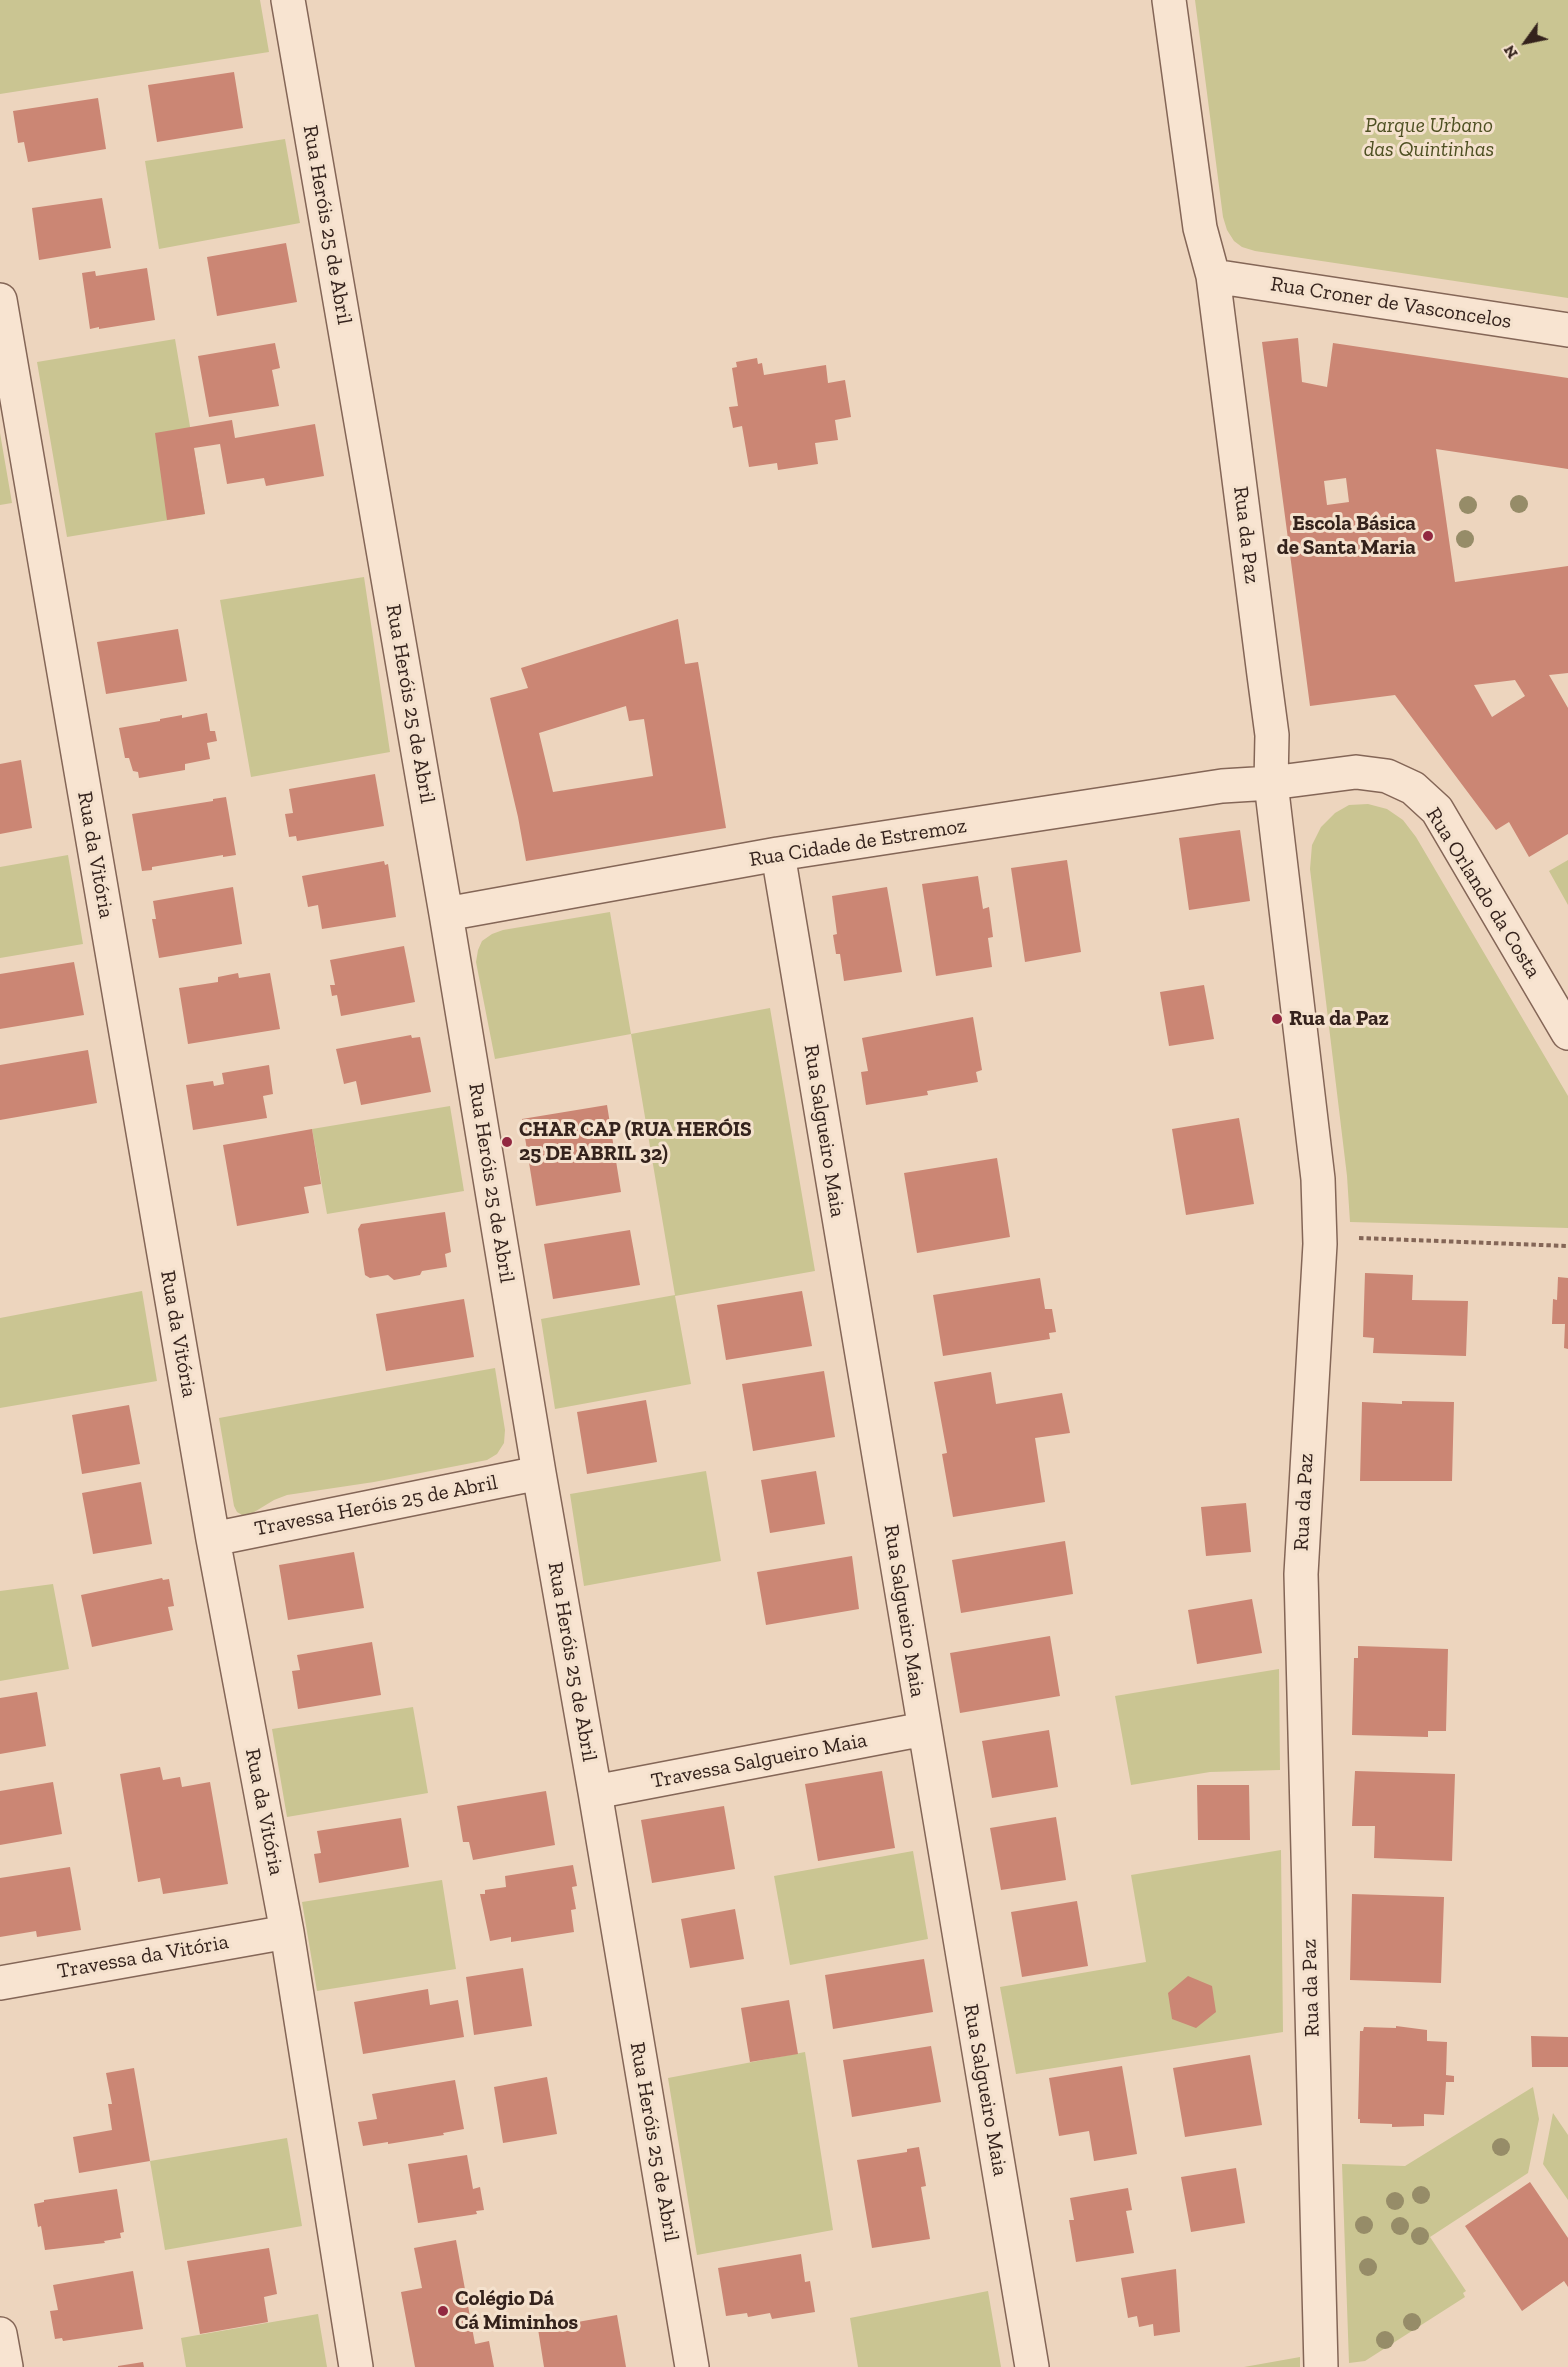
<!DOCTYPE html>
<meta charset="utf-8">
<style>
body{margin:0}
#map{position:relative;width:1568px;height:2367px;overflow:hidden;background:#edd5be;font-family:"Zilla Slab",serif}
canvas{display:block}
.north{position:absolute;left:1496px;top:12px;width:60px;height:60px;-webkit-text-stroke:4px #f4e1cd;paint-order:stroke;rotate:237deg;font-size:16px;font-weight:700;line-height:24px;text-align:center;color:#34221c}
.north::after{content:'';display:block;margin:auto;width:21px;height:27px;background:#34221c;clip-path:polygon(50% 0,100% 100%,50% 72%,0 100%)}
</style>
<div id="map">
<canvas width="1568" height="2367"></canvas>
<div class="north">N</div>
</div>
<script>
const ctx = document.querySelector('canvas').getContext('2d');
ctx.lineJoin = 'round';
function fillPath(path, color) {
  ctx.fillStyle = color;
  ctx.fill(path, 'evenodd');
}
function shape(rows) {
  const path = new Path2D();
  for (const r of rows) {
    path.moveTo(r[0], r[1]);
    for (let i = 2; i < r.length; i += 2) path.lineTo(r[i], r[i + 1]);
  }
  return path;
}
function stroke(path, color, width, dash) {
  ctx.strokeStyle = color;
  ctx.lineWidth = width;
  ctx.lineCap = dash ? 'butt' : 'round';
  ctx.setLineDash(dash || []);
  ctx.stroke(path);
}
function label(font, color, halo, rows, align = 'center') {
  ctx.font = font + ' "Zilla Slab",serif';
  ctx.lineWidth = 6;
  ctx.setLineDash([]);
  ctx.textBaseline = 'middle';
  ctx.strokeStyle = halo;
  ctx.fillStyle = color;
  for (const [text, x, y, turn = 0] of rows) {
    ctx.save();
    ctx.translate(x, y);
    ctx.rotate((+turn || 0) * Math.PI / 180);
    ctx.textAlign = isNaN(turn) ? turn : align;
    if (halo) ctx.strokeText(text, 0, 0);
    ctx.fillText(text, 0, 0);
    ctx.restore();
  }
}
fillPath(shape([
 [0,0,260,0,269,52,0,94],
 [1195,0,1568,0,1568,298,1255,251,1242,247,1234,241,1227,230,1223,217],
 [285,139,300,223,159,249,145,161],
 [175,339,205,514,67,537,37,362],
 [0,433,12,503,0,505],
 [364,577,390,752,251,777,220,600],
 [1368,804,1387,809,1403,820,1416,837,1568,1096,1568,1228,1350,1222,1347,1176,1310,869,1312,845,1321,827,1335,813,1349,805],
 [68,855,83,944,0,958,0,867],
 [1568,860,1568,905,1549,871],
 [610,912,631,1034,770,1008,815,1271,675,1296,691,1384,555,1409,541,1319,675,1295,631,1034,495,1059,476,962,478,950,482,941,492,934,503,930],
 [450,1106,464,1191,327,1214,312,1129],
 [142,1291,157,1381,0,1408,0,1318],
 [495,1368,505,1430,504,1443,497,1454,487,1460,374,1482,287,1495,274,1500,251,1514,242,1515,237,1512,234,1506,219,1418],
 [706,1471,721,1561,584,1586,570,1494],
 [53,1584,69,1669,0,1681,0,1591],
 [1279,1669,1280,1770,1210,1772,1131,1785,1115,1696],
 [413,1707,428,1793,287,1817,272,1729],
 [1281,1850,1283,2032,1016,2074,1000,1987,1146,1962,1131,1875],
 [913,1851,928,1939,790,1965,774,1876],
 [442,1880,456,1969,317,1991,302,1902],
 [805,2052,833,2230,697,2255,668,2078],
 [1533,2087,1539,2119,1528,2173,1430,2237,1466,2291,1463,2293,1465,2297,1365,2361,1349,2363,1342,2164,1405,2166],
 [1553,2113,1568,2135,1568,2200,1543,2164],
 [287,2138,302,2226,165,2250,150,2161],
 [988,2291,1001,2367,858,2367,850,2318],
 [318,2314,327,2367,186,2367,181,2338],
 [1300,2357,1300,2367,1244,2367]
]), '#cac592');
fillPath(shape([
 [234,72,243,128,157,142,148,85],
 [98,98,106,149,28,162,24,142,18,143,13,111],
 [102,198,111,248,39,260,32,208],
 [286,243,297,302,217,316,207,257],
 [147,268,155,320,99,329,99,327,90,329,82,273,95,271,96,276],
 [1298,338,1302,382,1327,387,1333,343,1568,378,1568,469,1436,449,1455,582,1568,566,1568,673,1549,675,1568,708,1568,834,1529,857,1509,822,1496,830,1395,695,1310,706,1262,342],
 [1346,478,1349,502,1327,505,1324,481],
 [1515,680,1525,696,1492,717,1474,685],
 [275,343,280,368,272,370,279,406,209,417,198,356],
 [757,358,758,364,762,363,764,375,826,365,828,383,845,380,851,417,835,420,838,440,815,443,818,464,778,470,777,463,749,467,742,426,733,428,729,407,738,406,732,368,737,367,736,362],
 [232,420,235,438,315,424,324,476,266,486,264,478,227,484,220,444,194,448,205,514,167,520,155,433],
 [678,619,685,664,698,662,726,828,526,861,518,817,490,698,528,688,521,668],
 [626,706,629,721,644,719,653,776,553,792,539,733],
 [178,629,187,681,106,694,97,642],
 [207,713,210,731,215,731,217,741,207,743,210,759,185,764,185,770,139,778,138,772,133,771,129,758,125,758,119,728,160,721,160,719,182,715,182,718],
 [21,760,32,828,0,834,0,764],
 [375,774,384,826,297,841,296,836,289,837,285,814,293,813,289,789],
 [226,797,236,855,223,857,223,855,152,867,152,870,142,871,132,814,213,801,213,799],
 [1240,830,1250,901,1189,910,1179,838],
 [1067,860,1081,952,1025,962,1011,868],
 [384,861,385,865,388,864,396,917,322,929,318,905,308,907,302,876],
 [978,876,983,909,989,907,993,937,988,938,992,967,936,976,922,884],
 [233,887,242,944,159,958,152,919,156,919,153,901],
 [887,887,902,972,844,981,840,954,836,954,833,935,837,934,832,896],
 [404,946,415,1002,341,1016,337,995,332,996,330,985,335,985,330,960],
 [74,962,84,1015,0,1029,0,974],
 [238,973,239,978,270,973,280,1029,188,1044,179,988,218,982,218,977],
 [1204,985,1214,1039,1169,1046,1160,992],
 [973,1017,982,1070,976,1072,978,1082,927,1091,928,1095,866,1105,861,1072,868,1071,862,1038],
 [411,1035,412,1038,420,1037,431,1092,361,1105,356,1081,344,1084,336,1049],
 [88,1050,97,1103,0,1120,0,1065],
 [269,1065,273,1094,263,1096,267,1118,193,1130,186,1085,213,1081,214,1086,224,1084,222,1073],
 [607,1105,621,1192,536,1206,522,1119],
 [1239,1118,1254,1204,1186,1215,1172,1129],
 [312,1129,321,1184,304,1187,309,1213,237,1226,223,1145],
 [997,1158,1010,1237,917,1253,904,1173],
 [445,1212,451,1252,445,1254,447,1267,422,1271,420,1275,394,1280,388,1275,370,1278,365,1275,358,1229,361,1224],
 [630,1230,640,1285,553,1299,544,1244],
 [1365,1273,1413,1275,1412,1300,1468,1301,1466,1356,1373,1353,1374,1338,1363,1337],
 [1558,1277,1568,1278,1568,1349,1564,1348,1565,1324,1552,1324,1553,1299,1557,1300],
 [1040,1278,1045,1309,1052,1309,1056,1332,1049,1333,1050,1339,943,1356,933,1295],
 [802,1291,812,1346,726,1360,717,1305],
 [464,1299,474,1357,386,1371,376,1314],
 [824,1371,835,1437,753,1451,742,1384],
 [991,1372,996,1404,1062,1393,1070,1433,1035,1438,1045,1502,953,1517,942,1454,947,1453,934,1382],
 [646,1400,657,1462,587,1474,577,1412],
 [1402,1401,1454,1402,1452,1481,1360,1481,1362,1402,1402,1404],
 [129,1405,140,1464,82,1474,72,1415],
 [816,1471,825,1524,770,1533,761,1480],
 [141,1482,152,1544,93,1554,82,1493],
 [1246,1503,1251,1552,1206,1556,1201,1507],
 [1065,1541,1073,1594,961,1613,952,1560],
 [354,1552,364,1608,288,1620,279,1565],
 [852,1556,859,1609,766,1625,757,1572],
 [162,1578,163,1580,169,1579,174,1606,168,1607,173,1630,92,1647,81,1595],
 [1252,1599,1262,1653,1197,1664,1188,1610],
 [1050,1636,1060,1696,960,1713,950,1653],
 [372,1642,381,1695,298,1709,292,1671,300,1670,297,1655],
 [1358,1646,1448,1649,1446,1731,1428,1731,1428,1737,1352,1735,1354,1658,1358,1658],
 [37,1692,46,1746,0,1754,0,1698],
 [1049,1730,1058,1787,992,1798,982,1741],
 [160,1767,163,1780,180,1777,182,1787,210,1782,228,1884,163,1894,160,1878,138,1882,120,1774],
 [882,1771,895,1848,818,1861,805,1784],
 [1355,1771,1455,1774,1452,1861,1374,1858,1375,1826,1352,1826],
 [53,1782,62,1834,0,1845,0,1791],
 [1197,1785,1249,1785,1250,1840,1198,1840],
 [546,1791,555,1845,473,1860,469,1842,463,1842,457,1806],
 [724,1806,735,1869,652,1883,641,1820],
 [1056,1817,1066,1880,1001,1890,990,1828],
 [401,1818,409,1867,319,1883,314,1854,321,1853,317,1831],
 [573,1865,577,1886,572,1887,576,1909,571,1910,574,1932,511,1942,511,1937,490,1941,480,1894,485,1894,485,1890,506,1887,505,1876],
 [70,1867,81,1930,37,1937,36,1931,0,1937,0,1878],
 [1352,1894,1444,1897,1441,1983,1350,1980],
 [1077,1901,1088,1966,1022,1977,1011,1912],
 [735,1909,744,1959,690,1968,681,1919],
 [924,1959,933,2012,833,2029,825,1975],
 [523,1968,532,2026,474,2035,466,1977],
 [1188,1976,1212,1986,1216,2012,1196,2028,1172,2019,1168,1993],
 [428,1989,430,2005,458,2000,464,2037,363,2054,354,2002],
 [789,2000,798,2054,750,2062,741,2008],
 [1396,2026,1427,2030,1427,2041,1447,2042,1446,2075,1454,2076,1454,2082,1446,2082,1444,2115,1424,2114,1424,2126,1392,2127,1392,2124,1360,2123,1360,2119,1358,2119,1360,2031,1363,2031,1364,2027,1396,2028],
 [1531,2036,1568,2037,1568,2067,1532,2067],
 [931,2046,941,2102,852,2117,843,2060],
 [1250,2055,1262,2125,1185,2137,1173,2068],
 [1122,2066,1137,2154,1094,2161,1089,2131,1059,2136,1049,2078],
 [134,2068,150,2161,79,2173,73,2137,112,2130,108,2104,112,2104,106,2073],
 [547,2077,557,2134,503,2143,494,2087],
 [455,2080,464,2129,443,2133,444,2135,388,2144,388,2142,363,2146,358,2122,377,2119,372,2094],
 [919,2147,926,2186,921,2187,930,2239,872,2248,857,2160,907,2152,907,2149],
 [467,2155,473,2189,480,2187,484,2210,476,2211,477,2214,418,2223,408,2164],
 [1236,2168,1245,2223,1191,2232,1181,2177],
 [1530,2182,1568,2238,1568,2287,1564,2281,1522,2311,1465,2226],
 [1128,2188,1132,2210,1126,2211,1134,2253,1076,2262,1069,2220,1074,2220,1070,2198],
 [117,2189,124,2232,120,2233,121,2238,104,2241,105,2243,45,2250,41,2226,38,2227,34,2204,44,2202,44,2200],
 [456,2240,475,2344,489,2341,494,2367,415,2367,401,2292,422,2288,414,2248],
 [269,2248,277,2294,264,2297,268,2322,200,2334,187,2261],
 [801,2254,805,2282,810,2281,815,2312,772,2319,770,2313,748,2317,747,2313,726,2316,718,2268],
 [1176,2269,1180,2332,1154,2336,1153,2324,1139,2327,1137,2316,1128,2318,1121,2278],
 [133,2271,143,2329,63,2341,62,2338,55,2339,50,2311,58,2310,53,2285],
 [617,2315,626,2367,544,2367,538,2329],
 [143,2362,144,2367,118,2367,118,2366]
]), '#cb8674');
const street = shape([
 [288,0,446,914,539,1473,595,1792,692,2367],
 [1169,0,1200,228,1213,276,1264,675,1272,735,1271,783,1318,1179,1320,1244,1301,1574,1321,2367],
 [1213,276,1568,330],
 [0,300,213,1539,287,1932,356,2367],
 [778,854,1032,2367],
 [446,914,778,854,1222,786,1271,783,1356,772,1387,776,1413,788,1437,810,1568,1033],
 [213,1539,539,1473],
 [595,1792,924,1729],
 [0,1983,287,1932],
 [0,2334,6,2367]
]);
stroke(street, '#846657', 36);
stroke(shape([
 [1359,1238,1568,1246]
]), '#846657', 4, [4.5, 3]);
stroke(street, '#f8e4d1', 33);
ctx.fillStyle = '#968c68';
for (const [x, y] of [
 [1519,504],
 [1468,505],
 [1465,539],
 [1501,2147],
 [1421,2195],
 [1395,2201],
 [1364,2225],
 [1400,2226],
 [1420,2236],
 [1368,2267],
 [1412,2322],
 [1385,2340]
]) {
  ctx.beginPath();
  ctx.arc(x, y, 9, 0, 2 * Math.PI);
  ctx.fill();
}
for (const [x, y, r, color] of [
 [1428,536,6,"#922840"],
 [1277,1019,6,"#922840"],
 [507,1142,6,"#922840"],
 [443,2311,6,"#922840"]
]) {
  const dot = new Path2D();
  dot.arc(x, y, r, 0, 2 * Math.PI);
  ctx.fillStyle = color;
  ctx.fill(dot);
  stroke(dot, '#f4e1cd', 2);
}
label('italic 21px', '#4e5022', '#f4e1cd', [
 ["Parque Urbano",1429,126],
 ["das Quintinhas",1429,150]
]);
label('21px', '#34221c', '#f4e1cd', [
 ["Rua Heróis 25 de Abril",327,225,80],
 ["Rua Croner de Vasconcelos",1391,303,9],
 ["Rua da Paz",1246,535,83],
 ["Rua Heróis 25 de Abril",410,704,80],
 ["Rua Cidade de Estremoz",858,843,-9],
 ["Rua da Vitória",95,855,80],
 ["Rua Orlando da Costa",1483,893,58],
 ["Rua Salgueiro Maia",824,1131,81],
 ["Rua Heróis 25 de Abril",491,1183,81],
 ["Rua da Vitória",178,1334,80],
 ["Rua da Paz",1304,1502,-87],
 ["Travessa Heróis 25 de Abril",376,1506,-11],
 ["Rua Salgueiro Maia",904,1611,81],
 ["Rua Heróis 25 de Abril",572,1662,80],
 ["Travessa Salgueiro Maia",759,1761,-11],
 ["Rua da Vitória",264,1812,79],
 ["Travessa da Vitória",143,1957,-10],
 ["Rua da Paz",1311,1988,-92],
 ["Rua Salgueiro Maia",985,2090,80],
 ["Rua Heróis 25 de Abril",654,2142,80]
]);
label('bold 21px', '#34221c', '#f4e1cd', [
 ["Escola Básica",1416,524,"right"],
 ["de Santa Maria",1416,548,"right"],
 ["Rua da Paz",1289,1019],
 ["CHAR CAP (RUA HERÓIS",519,1130],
 ["25 DE ABRIL 32)",519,1154],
 ["Colégio Dá",455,2299],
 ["Cá Miminhos",455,2323]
], 'left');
</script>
